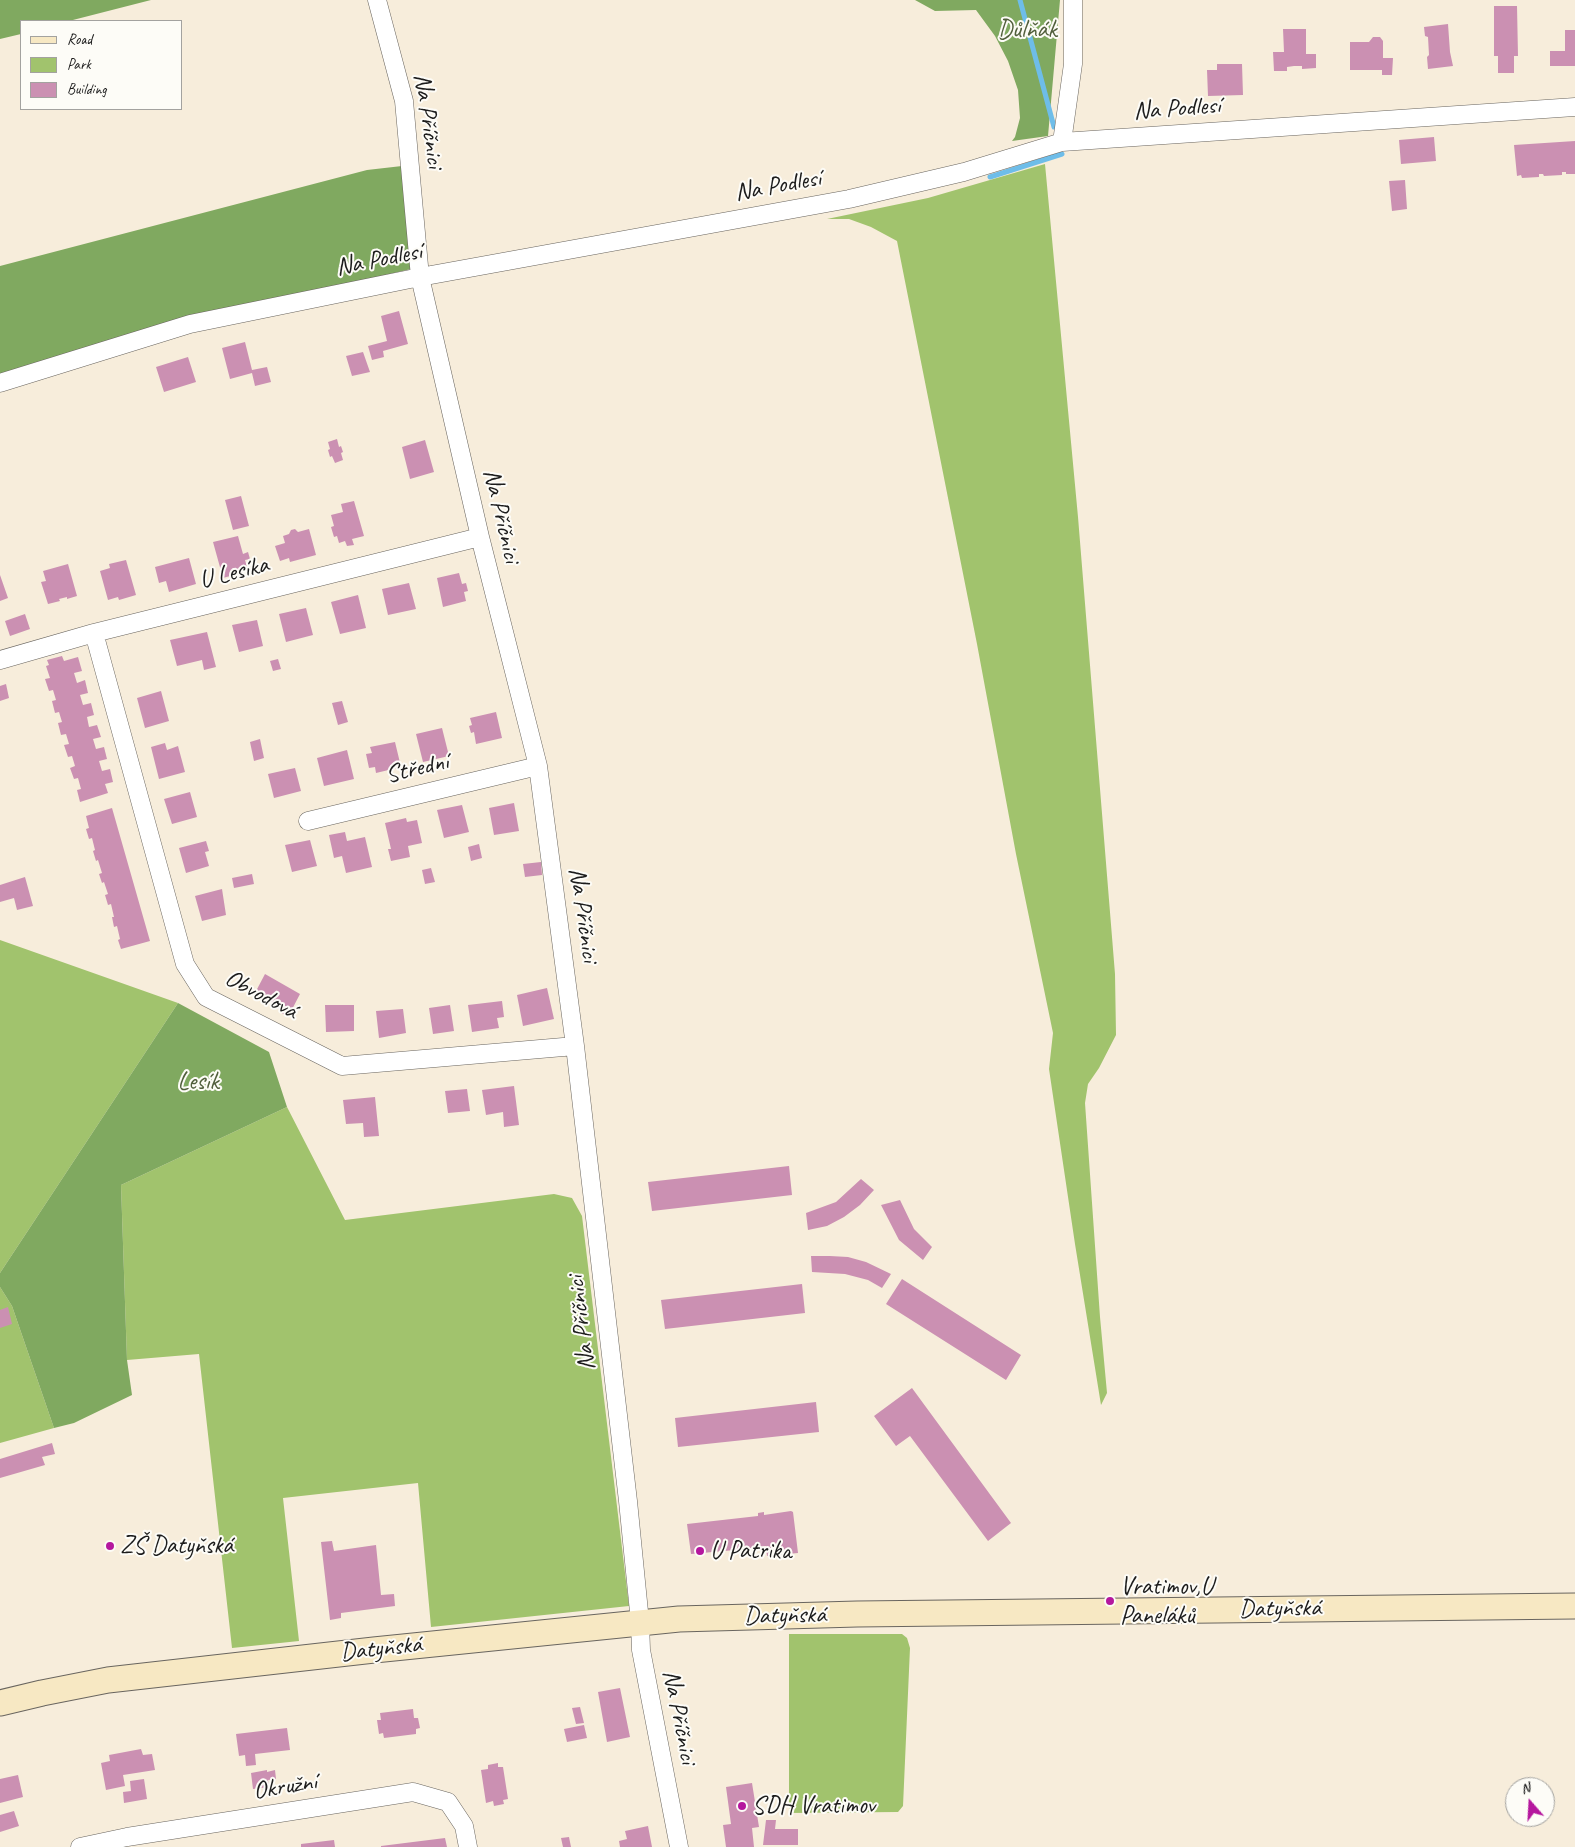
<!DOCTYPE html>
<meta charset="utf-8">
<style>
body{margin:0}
#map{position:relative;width:1575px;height:1847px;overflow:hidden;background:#f7eddb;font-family:Caveat,sans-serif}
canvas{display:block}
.legend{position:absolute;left:20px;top:20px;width:162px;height:90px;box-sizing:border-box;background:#fdfcf7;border:1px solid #a3a29f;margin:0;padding:6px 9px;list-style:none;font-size:15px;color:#1c1c1c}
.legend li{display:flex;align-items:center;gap:10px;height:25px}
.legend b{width:25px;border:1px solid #a3a29f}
.north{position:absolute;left:1505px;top:1777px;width:50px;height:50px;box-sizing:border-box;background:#fdfcf7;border:1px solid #a3a29f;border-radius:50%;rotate:341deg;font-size:14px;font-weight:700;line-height:20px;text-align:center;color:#1c1c1c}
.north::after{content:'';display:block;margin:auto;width:18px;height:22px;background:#b5179e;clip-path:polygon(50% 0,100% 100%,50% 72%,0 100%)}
</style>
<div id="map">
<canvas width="1575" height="1847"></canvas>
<ul class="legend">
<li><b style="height:6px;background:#f7e8c3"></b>Road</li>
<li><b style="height:14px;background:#a1c36d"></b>Park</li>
<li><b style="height:14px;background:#cb90b2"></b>Building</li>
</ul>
<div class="north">N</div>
</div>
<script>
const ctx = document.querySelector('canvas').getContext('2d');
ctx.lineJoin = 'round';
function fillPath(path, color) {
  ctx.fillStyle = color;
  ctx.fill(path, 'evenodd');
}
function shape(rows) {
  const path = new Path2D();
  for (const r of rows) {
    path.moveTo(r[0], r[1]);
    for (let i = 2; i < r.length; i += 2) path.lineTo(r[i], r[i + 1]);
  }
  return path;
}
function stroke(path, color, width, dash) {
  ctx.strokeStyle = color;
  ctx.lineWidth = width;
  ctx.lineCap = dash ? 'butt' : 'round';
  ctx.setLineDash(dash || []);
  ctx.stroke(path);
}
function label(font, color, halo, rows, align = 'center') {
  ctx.font = font + ' Caveat,sans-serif';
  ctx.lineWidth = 4;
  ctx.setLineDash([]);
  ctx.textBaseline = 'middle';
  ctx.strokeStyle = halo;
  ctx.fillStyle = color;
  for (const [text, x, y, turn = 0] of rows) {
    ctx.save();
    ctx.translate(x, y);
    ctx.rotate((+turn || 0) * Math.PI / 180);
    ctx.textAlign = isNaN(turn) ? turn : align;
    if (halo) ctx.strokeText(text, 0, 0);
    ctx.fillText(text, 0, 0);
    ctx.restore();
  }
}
fillPath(shape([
 [1045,164,1078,517,1115,974,1116,1035,1099,1068,1088,1084,1085,1103,1100,1317,1107,1393,1101,1405,1075,1244,1049,1069,1053,1033,1016,854,977,644,897,241,871,227,849,219,827,219,928,198],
 [0,940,178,1003,0,1273],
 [287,1107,345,1220,554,1194,572,1198,582,1216,629,1606,431,1627,418,1483,283,1498,299,1641,232,1648,199,1354,127,1360,121,1185],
 [0,1287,12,1306,54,1428,0,1443],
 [789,1634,902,1634,907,1638,910,1648,903,1806,898,1812,789,1813]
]), '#a1c36d');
fillPath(shape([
 [0,0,151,0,69,21,21,21,21,34,0,39],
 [915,0,1060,0,1048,136,1012,141,1015,137,1020,118,1018,90,1008,61,995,36,976,10,935,11],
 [402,166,411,269,195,320,0,376,0,266,367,170],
 [178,1003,269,1052,287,1107,121,1185,127,1360,132,1395,74,1423,54,1428,12,1306,0,1287,0,1273]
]), '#80a960');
stroke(shape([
 [1020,0,1054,127],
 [990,177,1062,154]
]), '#6ebde9', 5);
fillPath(shape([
 [1494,6,1517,6,1518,56,1514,56,1514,73,1498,73,1498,56,1494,56],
 [1448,24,1450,52,1453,66,1428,69,1427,57,1429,55,1428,37,1425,36,1424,27],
 [1283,29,1306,29,1306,54,1316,54,1316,68,1302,69,1302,66,1294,66,1287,67,1287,71,1274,71,1273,52,1284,52],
 [1565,30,1575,30,1575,66,1550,66,1550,51,1565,51],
 [1373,37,1380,37,1383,41,1383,58,1393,58,1392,75,1382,75,1382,70,1350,70,1350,42,1369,42],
 [1217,64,1242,64,1243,95,1208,96,1207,70,1217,70],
 [1434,137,1436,161,1401,164,1399,140],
 [1575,141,1575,174,1566,174,1566,172,1562,172,1562,175,1544,176,1543,174,1539,174,1539,177,1522,178,1521,175,1517,176,1514,145],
 [1405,180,1407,209,1392,211,1389,181],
 [399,311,408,344,383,351,384,357,372,360,368,346,387,341,381,316],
 [245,342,252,370,267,367,271,382,255,386,252,373,230,379,222,348],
 [363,352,370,372,352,376,346,356],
 [188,357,196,382,164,392,156,367],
 [337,439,339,447,341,446,343,452,341,453,343,460,335,463,332,456,330,457,328,450,330,449,328,442],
 [425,440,434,472,410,479,402,447],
 [241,496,249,526,233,530,225,500],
 [354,501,364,536,352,539,354,545,347,546,345,541,339,543,337,536,334,537,331,527,334,526,331,515,343,512,341,504],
 [295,529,298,532,309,529,316,555,290,562,289,558,280,561,275,546,285,543,283,536,289,534,291,530],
 [238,536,243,554,248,552,250,559,245,560,248,571,223,578,213,542],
 [189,558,196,584,169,592,166,581,159,583,155,567],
 [126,560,136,595,119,600,118,597,108,600,100,571,110,568,109,564],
 [68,564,77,596,67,599,67,597,59,599,60,601,48,604,41,582,46,581,43,571],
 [459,573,462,584,466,583,468,591,464,592,466,601,443,607,437,578],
 [0,575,8,598,0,601],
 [409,583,416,609,388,615,382,589],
 [358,595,366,628,340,634,331,602],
 [306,608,313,635,286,642,279,614],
 [25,614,30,629,10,636,5,621],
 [257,620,263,646,239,652,232,625],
 [207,632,216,667,204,670,202,660,177,666,170,640],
 [62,656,64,661,78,657,82,671,74,673,77,683,85,680,88,693,80,695,83,705,91,703,94,715,87,717,89,727,97,725,101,737,93,739,96,749,104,747,107,759,99,761,102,771,110,769,113,782,105,784,108,793,80,802,77,790,81,789,78,778,74,779,70,768,75,766,72,756,68,757,64,745,69,744,66,734,61,735,58,723,62,722,59,712,55,713,52,701,56,700,53,690,49,691,45,679,50,678,46,666,49,665,47,660],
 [278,659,281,669,273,671,270,661],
 [6,684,9,698,0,701,0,686],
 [161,691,169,721,145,728,137,698],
 [342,701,348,722,338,725,332,703],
 [496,712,502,738,476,744,474,732,471,733,469,726,472,725,470,718],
 [442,728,449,756,423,762,416,734],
 [260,739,264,758,254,761,250,742],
 [395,742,401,767,376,773,375,767,369,768,366,754,372,753,370,747],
 [165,743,167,750,178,746,185,772,159,779,151,747],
 [347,750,354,779,324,786,317,758],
 [295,768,301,791,274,798,268,774],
 [190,792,197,817,172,824,164,799],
 [514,803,519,831,494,835,489,808],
 [462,805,469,832,444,838,437,810],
 [112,808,150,941,121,949,118,940,120,939,117,926,114,927,112,917,114,917,111,904,108,905,105,895,108,894,104,882,102,883,99,874,102,873,98,860,96,861,93,851,95,850,92,838,89,839,86,829,89,828,86,816],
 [406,818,407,822,417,820,422,843,408,846,410,857,391,861,388,849,391,849,385,823],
 [345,832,347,841,365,837,372,867,346,873,342,856,334,858,329,835],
 [310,840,317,866,292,872,285,845],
 [206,841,209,851,205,852,209,866,186,873,179,848],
 [479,844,482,858,471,861,468,847],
 [541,862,542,875,525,877,523,864],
 [431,868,435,882,425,884,422,870],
 [252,874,254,884,234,888,232,878],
 [25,877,33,906,17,910,14,898,0,902,0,885],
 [222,889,226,915,202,921,195,896],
 [265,974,300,994,288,1017,280,1012,282,1008,255,993],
 [547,988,554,1019,523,1026,517,995],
 [502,1001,504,1017,497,1018,499,1028,472,1032,468,1005],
 [325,1005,354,1005,354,1031,326,1032],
 [450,1005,454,1031,433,1034,429,1008],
 [403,1009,406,1033,379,1038,376,1011],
 [514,1086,519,1125,504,1127,503,1112,486,1115,482,1090],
 [467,1089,470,1111,448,1113,445,1091],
 [375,1097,379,1136,364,1137,363,1123,346,1124,343,1100],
 [789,1166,792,1195,652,1211,648,1182],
 [861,1179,874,1190,860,1205,844,1217,827,1226,808,1230,806,1213,836,1202],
 [900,1200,914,1229,932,1247,923,1260,899,1240,881,1205],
 [811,1256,830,1256,848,1257,866,1262,891,1274,882,1288,868,1280,845,1274,812,1272],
 [902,1279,1021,1355,1006,1380,886,1304],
 [802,1284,805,1313,665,1329,661,1300],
 [8,1307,12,1324,0,1328,0,1310],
 [912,1388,1011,1523,988,1541,910,1436,896,1446,874,1416],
 [816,1402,819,1432,678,1447,675,1418],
 [52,1443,55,1454,42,1457,45,1465,0,1478,0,1459],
 [791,1511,793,1512,798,1553,767,1556,766,1546,735,1551,735,1550,691,1554,687,1524,758,1516,758,1513,764,1512,764,1515],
 [332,1541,334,1551,376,1545,381,1595,394,1594,395,1606,341,1613,341,1618,330,1620,321,1542],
 [620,1688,630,1737,607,1742,598,1692],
 [580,1707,584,1723,576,1724,572,1708],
 [413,1709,414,1718,418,1718,420,1728,416,1729,416,1734,384,1738,383,1733,379,1734,377,1720,381,1720,380,1713],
 [584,1725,587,1738,567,1742,564,1729],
 [287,1728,290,1750,255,1754,256,1765,246,1766,245,1755,239,1756,236,1734],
 [141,1749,143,1755,152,1754,155,1770,123,1775,125,1786,106,1790,101,1763,110,1761,109,1755],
 [498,1763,498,1767,503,1767,508,1799,503,1800,504,1804,494,1806,493,1801,486,1803,481,1770,488,1769,488,1765],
 [267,1770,267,1772,275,1770,276,1779,268,1780,269,1787,253,1789,251,1773],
 [18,1775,23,1797,0,1803,0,1779],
 [144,1779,147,1799,124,1803,123,1792,131,1791,130,1781],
 [752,1783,759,1827,752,1828,754,1847,726,1847,723,1825,731,1824,726,1787],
 [14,1811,19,1826,0,1832,0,1815],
 [766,1820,776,1820,775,1829,798,1829,798,1845,763,1845],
 [648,1826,652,1847,620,1847,619,1841,627,1839,625,1831],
 [569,1837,571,1847,563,1847,561,1838],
 [445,1838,447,1847,381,1847,381,1846],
 [334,1840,335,1847,301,1847,301,1844]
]), '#cb90b2');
const street = shape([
 [377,0,404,101,420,277,480,537,538,766,575,1046,628,1501,640,1622,641,1650,679,1847],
 [1062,142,1073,64,1073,0],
 [0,383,190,324,420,277,849,199,964,172,1062,142,1575,107],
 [94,633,185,964,206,997,342,1066,575,1046],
 [0,660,94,633,480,537],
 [308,821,538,766],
 [80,1847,127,1837,413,1792,448,1802,464,1826,468,1847]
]);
const secondary = shape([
 [0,1703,42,1693,108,1680,374,1650,679,1619,857,1614,1575,1606]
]);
stroke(street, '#69655f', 19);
stroke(secondary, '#69655f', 27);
stroke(street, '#fff', 18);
stroke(secondary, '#f7e8c3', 25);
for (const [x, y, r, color] of [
 [110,1546,5,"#b5179e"],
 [700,1551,5,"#b5179e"],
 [1110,1601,5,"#b5179e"],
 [742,1806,5,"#b5179e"]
]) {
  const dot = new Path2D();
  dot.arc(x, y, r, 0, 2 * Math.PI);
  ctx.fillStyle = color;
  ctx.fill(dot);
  stroke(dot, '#fdfcf7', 2);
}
label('25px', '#515f3c', '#fdfcf7', [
 ["Důlňák",1027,30],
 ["Lesík",198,1082]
]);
label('25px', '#1c1c1c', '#fdfcf7', [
 ["Na Podlesí",1177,109,-4],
 ["Na Příčnici",428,121,82],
 ["Na Podlesí",778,186,-10],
 ["Na Podlesí",379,260,-11],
 ["Na Příčnici",501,516,77],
 ["U Lesíka",234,573,-14],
 ["Střední",417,769,-13],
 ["Na Příčnici",583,915,82],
 ["Obvodová",261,995,28],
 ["Na Příčnici",582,1323,-97],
 ["Datyňská",1280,1609,-1],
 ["Datyňská",785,1616,-1],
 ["Datyňská",381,1649,-6],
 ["Na Příčnici",679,1717,79],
 ["Okružní",285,1787,-9]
]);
label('25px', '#1c1c1c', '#fdfcf7', [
 ["ZŠ Datyňská",120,1546],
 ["U Patrika",710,1551],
 ["Vratimov,U",1120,1587],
 ["Paneláků",1120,1616],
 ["SDH Vratimov",752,1806]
], 'left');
</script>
